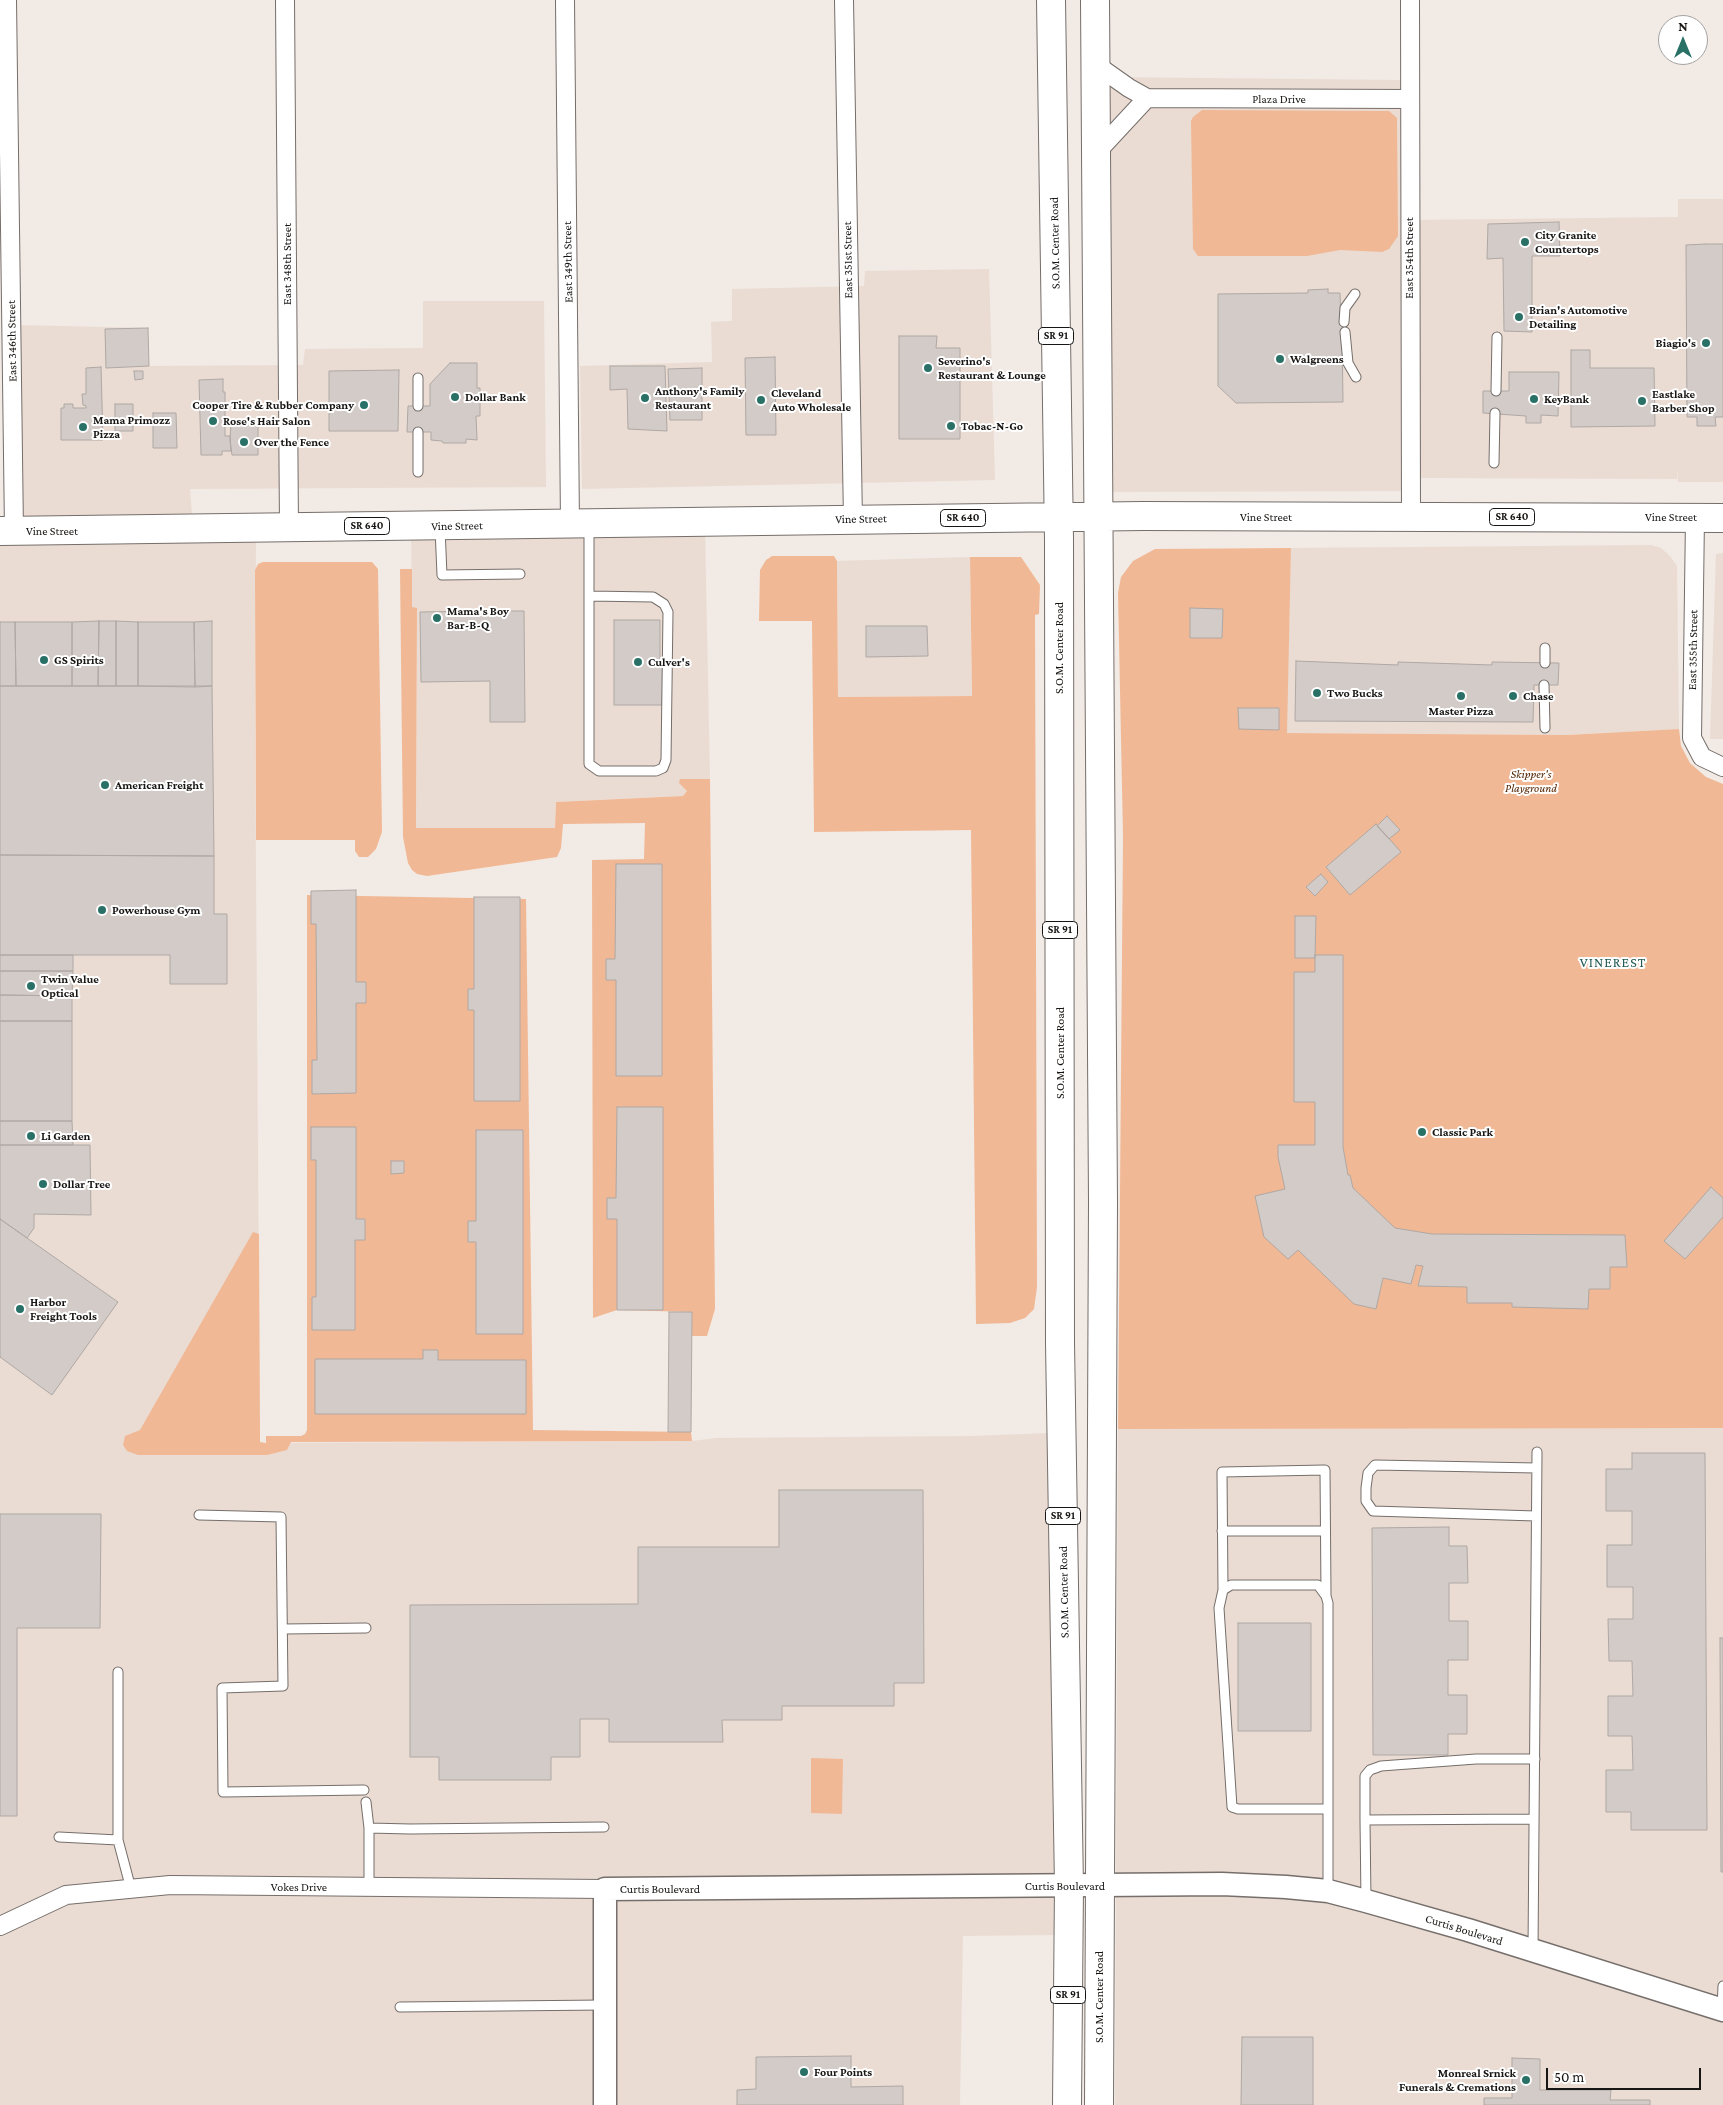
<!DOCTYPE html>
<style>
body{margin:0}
#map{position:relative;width:1723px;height:2105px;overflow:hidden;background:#f2eae5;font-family:"Crimson Pro",serif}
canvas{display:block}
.north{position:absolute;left:1658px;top:15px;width:50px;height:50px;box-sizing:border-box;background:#fff;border:1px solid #a3a2a1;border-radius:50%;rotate:0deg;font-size:14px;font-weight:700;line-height:20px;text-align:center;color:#181614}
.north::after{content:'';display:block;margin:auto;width:18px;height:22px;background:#297067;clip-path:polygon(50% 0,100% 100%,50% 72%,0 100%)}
.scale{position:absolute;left:1546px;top:2068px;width:155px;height:22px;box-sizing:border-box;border:2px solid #181614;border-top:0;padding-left:6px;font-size:15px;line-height:18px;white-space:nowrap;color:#181614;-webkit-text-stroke:4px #fff;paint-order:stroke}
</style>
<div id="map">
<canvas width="1723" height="2105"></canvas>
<div class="north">N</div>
<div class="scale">50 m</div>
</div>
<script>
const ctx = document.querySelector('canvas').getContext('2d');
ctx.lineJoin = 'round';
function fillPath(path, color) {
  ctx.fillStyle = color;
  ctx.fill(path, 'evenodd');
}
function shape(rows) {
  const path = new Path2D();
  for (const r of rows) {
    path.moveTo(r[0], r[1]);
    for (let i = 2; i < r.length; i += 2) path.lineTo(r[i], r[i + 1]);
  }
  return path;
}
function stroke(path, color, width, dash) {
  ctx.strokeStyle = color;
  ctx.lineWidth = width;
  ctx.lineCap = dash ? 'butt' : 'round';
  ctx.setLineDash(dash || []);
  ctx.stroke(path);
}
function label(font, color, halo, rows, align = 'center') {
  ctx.font = font + ' "Crimson Pro",serif';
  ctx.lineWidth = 4;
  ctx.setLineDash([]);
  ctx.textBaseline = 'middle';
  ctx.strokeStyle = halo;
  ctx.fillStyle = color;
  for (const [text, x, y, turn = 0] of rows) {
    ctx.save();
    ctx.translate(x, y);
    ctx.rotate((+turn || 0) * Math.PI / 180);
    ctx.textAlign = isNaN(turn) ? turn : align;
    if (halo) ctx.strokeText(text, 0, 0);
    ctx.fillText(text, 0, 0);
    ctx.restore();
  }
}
fillPath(shape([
 [1100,77,1404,80,1406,491,1104,492],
 [1678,199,1723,199,1723,482,1678,482,1677,469,1677,479,1419,478,1414,220,1678,217],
 [989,269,995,480,582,489,580,366,712,362,711,322,732,321,732,289,864,286,865,271],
 [423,301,544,301,546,487,190,489,192,516,19,523,17,325,148,328,149,366,303,365,305,349,423,348],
 [411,531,705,531,710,779,681,779,688,791,683,796,556,802,555,828,416,828,417,608,412,608],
 [256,536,255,726,260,1443,692,1441,716,1438,973,1436,1048,1433,1055,1935,963,1936,960,2105,0,2105,0,537],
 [1651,545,1661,548,1670,556,1677,566,1679,729,1567,735,1286,733,1291,548],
 [1723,553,1723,739,1710,739,1716,554],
 [970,557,972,696,838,697,837,561],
 [1358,1428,1723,1428,1723,2002,1352,1890,1351,1909,1386,1917,1723,2023,1723,2105,1115,2105,1118,1429]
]), '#eadcd3');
fillPath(shape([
 [1202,110,1389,111,1397,118,1398,236,1389,249,1382,252,1340,250,1307,256,1198,256,1193,249,1191,121,1193,117],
 [1291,548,1287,733,1567,735,1679,729,1681,746,1690,763,1706,777,1723,784,1723,1428,1118,1429,1123,836,1118,593,1121,577,1133,561,1155,549],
 [772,556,834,556,837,561,838,697,972,696,970,557,1021,557,1040,585,1039,614,1035,615,1037,1287,1034,1309,1025,1318,1010,1323,976,1324,971,830,814,832,812,621,759,621,760,570,766,560],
 [263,562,372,562,378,569,382,832,376,849,368,857,359,857,355,851,355,840,256,840,255,570,258,564],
 [400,569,412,569,412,607,417,608,416,828,555,828,556,802,683,796,687,791,679,783,680,779,710,779,715,1309,707,1336,692,1336,692,1312,617,1310,593,1318,592,860,644,859,645,823,563,824,561,848,557,857,427,876,417,874,412,870,408,863,403,837],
 [307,895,526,899,533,1430,691,1432,692,1441,291,1442,287,1450,267,1455,138,1455,127,1451,123,1445,125,1436,140,1430,253,1232,259,1234,260,1442,266,1443,266,1436,301,1436,305,1434,307,1430],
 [811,1758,843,1759,842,1814,811,1813]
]), '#f1b895');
const building = shape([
 [1559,222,1560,256,1532,256,1532,332,1504,331,1503,258,1487,259,1488,224,1559,222],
 [1706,244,1723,244,1723,417,1715,417,1716,426,1697,426,1697,417,1687,417,1686,245,1706,244],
 [1328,289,1328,293,1340,293,1341,322,1346,322,1346,332,1342,332,1343,402,1236,403,1218,386,1218,294,1308,293,1308,290,1328,289],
 [148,328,149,366,106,368,105,329,148,328],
 [899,336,937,336,936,348,960,348,960,439,899,439,899,336],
 [1571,350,1590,350,1590,368,1654,368,1655,426,1571,427,1571,350],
 [775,357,776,435,746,435,745,358,775,357],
 [450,363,477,363,477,388,480,388,480,416,476,416,477,440,466,439,466,443,443,443,442,441,431,440,431,432,407,432,408,406,430,406,430,384,450,363],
 [610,366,665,366,667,431,628,429,627,389,610,390,610,366],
 [101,367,103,440,61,440,61,408,64,408,64,404,73,404,73,408,86,408,86,406,83,405,82,394,86,394,86,368,101,367],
 [702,368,702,420,670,420,668,369,702,368],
 [399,370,398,431,329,431,329,371,399,370],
 [134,371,143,371,143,379,135,380,134,371],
 [1509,372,1559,372,1558,416,1541,415,1541,423,1526,423,1526,416,1483,413,1483,391,1509,391,1509,372],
 [223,379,223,392,225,392,225,436,230,436,231,451,222,451,222,455,201,455,199,380,223,379],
 [115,404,133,404,133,431,115,431,115,404],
 [153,413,176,413,177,448,153,448,153,413],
 [231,422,258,422,258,455,232,455,230,441,231,422],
 [1190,608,1223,609,1222,638,1190,638,1190,608],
 [472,611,524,611,525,722,490,722,490,681,421,682,420,612,472,611],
 [614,620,660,620,660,662,666,663,666,673,663,673,662,705,614,705,614,620],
 [99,621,98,686,72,686,72,622,99,621],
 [99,621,116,621,116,686,98,686,99,621],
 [116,621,138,622,138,686,116,686,116,621],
 [212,621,212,686,195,687,194,622,212,621],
 [0,622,15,622,16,686,0,686,0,622],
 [15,622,72,622,72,686,16,686,15,622],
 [138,622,194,622,195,687,138,686,138,622],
 [866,626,927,626,928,656,866,657,866,626],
 [1296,661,1398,665,1398,662,1492,665,1492,662,1559,663,1558,685,1534,685,1533,722,1295,721,1296,661],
 [0,686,212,686,214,856,0,855,0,686],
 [1238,708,1279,708,1279,730,1239,729,1238,708],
 [1387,816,1400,830,1389,839,1377,826,1387,816],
 [1376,824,1401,852,1350,895,1326,867,1376,824],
 [0,855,214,856,214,914,227,914,227,984,170,984,170,955,0,955,0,855],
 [616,864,662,864,662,1076,616,1076,616,980,606,980,606,959,615,959,616,864],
 [1321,874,1328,882,1315,896,1306,887,1321,874],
 [356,890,356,982,366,982,366,1003,356,1003,356,1093,312,1094,312,1060,317,1060,316,924,311,924,311,891,356,890],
 [474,897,520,897,520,1101,474,1101,474,1010,468,1010,468,989,474,989,474,897],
 [1295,916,1316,916,1315,958,1295,958,1295,916],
 [0,955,73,955,73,971,0,971,0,955],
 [1315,955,1343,955,1343,1147,1348,1175,1350,1175,1353,1188,1395,1228,1432,1234,1625,1235,1627,1267,1610,1267,1610,1289,1589,1289,1588,1309,1512,1307,1512,1303,1467,1303,1467,1287,1418,1286,1423,1266,1416,1265,1411,1284,1383,1278,1376,1309,1354,1304,1298,1250,1288,1259,1264,1237,1255,1196,1285,1189,1278,1157,1278,1145,1315,1145,1315,1102,1294,1102,1294,972,1315,972,1315,955],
 [0,971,73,971,72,996,0,995,0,971],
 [0,995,72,996,72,1021,0,1021,0,995],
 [0,1021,72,1021,72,1121,0,1121,0,1021],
 [617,1107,663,1107,663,1310,617,1310,617,1219,607,1219,607,1198,616,1198,617,1107],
 [0,1121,72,1121,73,1145,0,1145,0,1121],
 [311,1127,356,1127,356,1219,365,1219,365,1240,355,1240,355,1330,312,1330,312,1297,316,1297,316,1160,311,1160,311,1127],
 [476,1130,523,1130,523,1334,476,1334,476,1242,468,1242,468,1221,476,1221,476,1130],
 [0,1145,90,1145,91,1215,34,1214,34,1228,27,1238,0,1219,0,1145],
 [391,1161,404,1161,404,1173,391,1174,391,1161],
 [1711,1187,1723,1198,1723,1217,1685,1259,1664,1241,1711,1187],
 [0,1219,118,1302,52,1395,0,1357,0,1219],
 [669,1312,692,1312,691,1432,668,1432,669,1312],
 [423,1350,438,1350,438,1360,526,1360,526,1414,315,1414,315,1359,423,1359,423,1350],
 [1632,1453,1705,1453,1707,1830,1631,1830,1631,1812,1606,1812,1606,1770,1633,1770,1632,1736,1608,1736,1608,1696,1633,1696,1632,1661,1609,1661,1608,1619,1633,1619,1633,1587,1607,1587,1607,1545,1632,1545,1632,1511,1606,1511,1606,1469,1632,1469,1632,1453],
 [779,1490,923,1490,924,1683,894,1683,894,1706,782,1706,782,1720,722,1720,723,1742,609,1742,609,1719,580,1719,580,1757,551,1757,551,1780,439,1780,439,1757,410,1757,410,1605,638,1604,638,1547,779,1547,779,1490],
 [0,1514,101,1514,100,1628,17,1628,17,1816,0,1816,0,1514],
 [1449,1527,1449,1546,1467,1546,1468,1583,1449,1583,1449,1621,1468,1621,1468,1660,1448,1660,1448,1695,1467,1695,1467,1734,1448,1734,1448,1755,1373,1755,1372,1528,1449,1527],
 [1238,1623,1311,1623,1311,1731,1238,1731,1238,1623],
 [1720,1638,1723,1638,1723,1872,1721,1872,1720,1638],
 [1242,2037,1313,2037,1313,2105,1241,2105,1242,2037],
 [851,2056,851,2087,903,2086,903,2105,737,2105,737,2090,756,2089,756,2057,851,2056],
 [1512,2058,1540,2059,1540,2090,1611,2090,1610,2100,1650,2100,1650,2105,1484,2105,1484,2098,1512,2098,1512,2058]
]);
fillPath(building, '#d3cbc7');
stroke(building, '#afa8a4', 1);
const service = shape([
 [1344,322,1345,308,1355,294],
 [1345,332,1348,363,1356,377],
 [1496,391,1497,337],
 [418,406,418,378],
 [1494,463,1495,413],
 [418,472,418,432],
 [589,525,589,764,599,771,656,771,663,768,666,760,668,612,664,604,653,597,589,596],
 [440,528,442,575,520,574],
 [1545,663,1545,648],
 [1544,685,1545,728],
 [199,1515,281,1517,283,1686,222,1688,223,1792,364,1790],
 [1536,1516,1373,1511,1366,1501,1366,1488,1368,1473,1375,1465,1537,1468],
 [1222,1531,1325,1531],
 [1223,1590,1222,1472,1325,1470,1326,1595],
 [284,1629,366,1628],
 [366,1802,369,1828,410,1829,604,1827],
 [1365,1820,1365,1776,1370,1770,1381,1766,1476,1759,1535,1759],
 [369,1828,369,1887],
 [59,1837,118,1840,131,1889],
 [118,1840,118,1672],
 [1328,1891,1328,1603,1326,1596,1318,1585,1231,1585,1223,1590,1219,1608,1232,1807,1238,1809,1328,1809],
 [1366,1901,1365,1820,1534,1819],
 [1533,1951,1537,1452],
 [400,2007,604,2005],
 [1722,2009,1723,1986]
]);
const minor = shape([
 [7,0,14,531],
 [285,0,289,527],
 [565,0,570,525],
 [844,0,853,520],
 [1410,0,1411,517],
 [1095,64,1129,88,1147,98,1410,99],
 [1096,153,1147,98],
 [1695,517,1692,738,1702,757,1723,767],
 [0,1926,66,1895,170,1885,605,1889]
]);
const tertiary = shape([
 [605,2105,605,1889,1222,1884,1286,1887,1328,1891,1366,1901,1468,1930,1723,2010]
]);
const primary = shape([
 [1051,0,1059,539,1060,1343,1069,1886,1067,2105],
 [1095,0,1103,1202,1099,2105],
 [0,531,1143,516,1723,518]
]);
stroke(service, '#756e6a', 11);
stroke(minor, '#756e6a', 20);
stroke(tertiary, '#756e6a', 25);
stroke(primary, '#756e6a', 30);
stroke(service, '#fff', 9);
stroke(minor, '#fff', 18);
stroke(tertiary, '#fff', 22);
stroke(primary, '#fff', 28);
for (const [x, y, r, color] of [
 [1525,242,5,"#297067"],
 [1519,317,5,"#297067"],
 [1706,343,5,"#297067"],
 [1280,359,5,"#297067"],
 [928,368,5,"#297067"],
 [455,397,5,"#297067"],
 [645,398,5,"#297067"],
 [1534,399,5,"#297067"],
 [761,400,5,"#297067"],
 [1642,401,5,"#297067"],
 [364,405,5,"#297067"],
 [213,421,5,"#297067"],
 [951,426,5,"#297067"],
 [83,427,5,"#297067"],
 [244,442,5,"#297067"],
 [437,618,5,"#297067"],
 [44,660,5,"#297067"],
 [638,662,5,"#297067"],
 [1317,693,5,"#297067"],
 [1461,696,5,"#297067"],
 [1513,696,5,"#297067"],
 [105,785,5,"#297067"],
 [102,910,5,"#297067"],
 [31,986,5,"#297067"],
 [1422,1132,5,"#297067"],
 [31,1136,5,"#297067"],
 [43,1184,5,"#297067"],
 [20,1309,5,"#297067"],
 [804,2072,5,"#297067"],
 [1526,2080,5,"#297067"]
]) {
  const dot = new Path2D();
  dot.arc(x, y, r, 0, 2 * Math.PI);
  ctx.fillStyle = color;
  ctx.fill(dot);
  stroke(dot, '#fff', 2);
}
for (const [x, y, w] of [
 [1056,336,35],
 [1512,517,45],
 [963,518,45],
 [367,526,45],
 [1060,930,35],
 [1063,1516,35],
 [1068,1995,35]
]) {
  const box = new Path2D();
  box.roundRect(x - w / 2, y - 8.5, w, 17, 4);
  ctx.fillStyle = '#fff';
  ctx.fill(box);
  stroke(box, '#181614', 1);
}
label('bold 11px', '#181614', null, [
 ["SR 91",1056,336],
 ["SR 640",1512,517],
 ["SR 640",963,518],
 ["SR 640",367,526],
 ["SR 91",1060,930],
 ["SR 91",1063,1516],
 ["SR 91",1068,1995]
]);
label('12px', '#181614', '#fff', [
 ["Plaza Drive",1279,99],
 ["S.O.M. Center Road",1055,243,-91],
 ["East 354th Street",1409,258,-90],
 ["East 351st Street",848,260,-91],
 ["East 349th Street",568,262,-91],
 ["East 348th Street",287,264,-90],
 ["East 346th Street",12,341,-91],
 ["Vine Street",1266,517],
 ["Vine Street",1671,517],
 ["Vine Street",861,519,-1],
 ["Vine Street",457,526,-1],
 ["Vine Street",52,531],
 ["S.O.M. Center Road",1059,648,-90],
 ["East 355th Street",1693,650,-89],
 ["S.O.M. Center Road",1060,1053,-90],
 ["S.O.M. Center Road",1064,1592,-91],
 ["Curtis Boulevard",1065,1886],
 ["Vokes Drive",299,1887],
 ["Curtis Boulevard",660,1889],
 ["Curtis Boulevard",1464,1930,17],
 ["S.O.M. Center Road",1099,1997,-90]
]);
label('bold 12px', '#181614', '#fff', [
 ["City Granite",1535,235],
 ["Countertops",1535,249],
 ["Brian's Automotive",1529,310],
 ["Detailing",1529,324],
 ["Biagio's",1696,343,"right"],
 ["Walgreens",1290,359],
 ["Severino's",938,361],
 ["Restaurant & Lounge",938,375],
 ["Anthony's Family",655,391],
 ["Restaurant",655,405],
 ["Cleveland",771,393],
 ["Auto Wholesale",771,407],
 ["Eastlake",1652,394],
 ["Barber Shop",1652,408],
 ["Dollar Bank",465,397],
 ["KeyBank",1544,399],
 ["Cooper Tire & Rubber Company",354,405,"right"],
 ["Mama Primozz",93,420],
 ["Pizza",93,434],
 ["Rose's Hair Salon",223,421],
 ["Tobac-N-Go",961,426],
 ["Over the Fence",254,442],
 ["Mama's Boy",447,611],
 ["Bar-B-Q",447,625],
 ["GS Spirits",54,660],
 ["Culver's",648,662],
 ["Two Bucks",1327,693],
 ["Chase",1523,696],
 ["Master Pizza",1461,711,"center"],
 ["American Freight",115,785],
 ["Powerhouse Gym",112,910],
 ["Twin Value",41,979],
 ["Optical",41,993],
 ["Classic Park",1432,1132],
 ["Li Garden",41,1136],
 ["Dollar Tree",53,1184],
 ["Harbor",30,1302],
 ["Freight Tools",30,1316],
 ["Four Points",814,2072],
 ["Monreal Srnick",1516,2073,"right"],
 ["Funerals & Cremations",1516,2087,"right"]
], 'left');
label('italic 12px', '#532400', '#fff', [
 ["Skipper's",1531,774],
 ["Playground",1531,788]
]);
ctx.letterSpacing = '1px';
label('14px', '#235b54', '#fff', [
 ["VINEREST",1613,963]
]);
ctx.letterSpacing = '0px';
</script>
